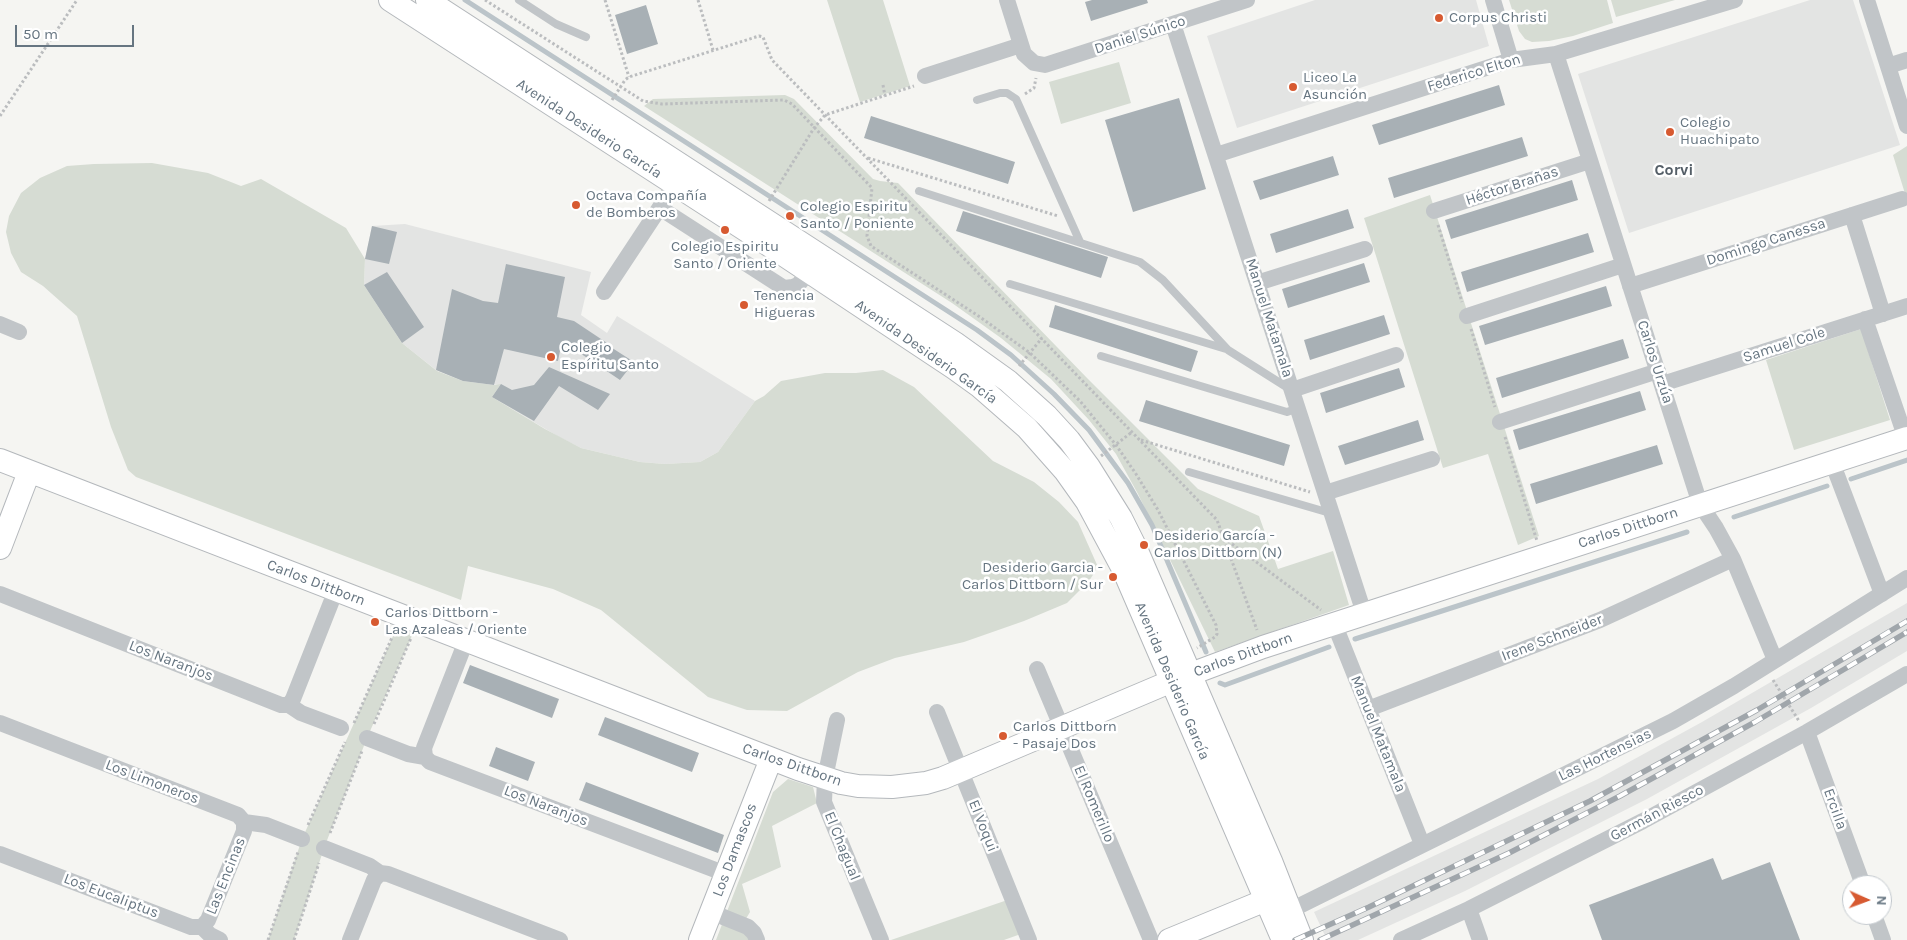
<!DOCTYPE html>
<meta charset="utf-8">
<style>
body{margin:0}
#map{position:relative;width:1907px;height:940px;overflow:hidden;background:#f5f5f2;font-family:Karla,sans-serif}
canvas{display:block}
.north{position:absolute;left:1842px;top:875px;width:50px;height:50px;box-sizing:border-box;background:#fff;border:1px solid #c2c8cd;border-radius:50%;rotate:92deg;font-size:14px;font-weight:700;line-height:20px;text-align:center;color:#667581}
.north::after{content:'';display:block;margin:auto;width:18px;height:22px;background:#d75a31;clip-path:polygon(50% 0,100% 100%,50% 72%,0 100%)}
.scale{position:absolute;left:15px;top:25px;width:119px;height:22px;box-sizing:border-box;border:2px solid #667581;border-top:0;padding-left:6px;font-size:15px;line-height:18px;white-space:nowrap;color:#667581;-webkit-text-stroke:4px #fff;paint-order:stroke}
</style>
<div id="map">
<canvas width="1907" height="940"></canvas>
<div class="north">N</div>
<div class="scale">50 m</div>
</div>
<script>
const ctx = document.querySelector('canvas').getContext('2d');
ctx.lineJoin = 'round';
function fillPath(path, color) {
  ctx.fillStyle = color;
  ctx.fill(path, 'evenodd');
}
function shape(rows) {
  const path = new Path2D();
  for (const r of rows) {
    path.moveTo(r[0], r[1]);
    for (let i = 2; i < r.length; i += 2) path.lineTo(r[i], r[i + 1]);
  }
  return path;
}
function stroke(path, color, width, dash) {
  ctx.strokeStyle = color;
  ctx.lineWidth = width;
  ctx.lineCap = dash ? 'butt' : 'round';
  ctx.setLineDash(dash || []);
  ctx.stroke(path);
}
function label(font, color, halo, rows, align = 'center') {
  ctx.font = font + ' Karla,sans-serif';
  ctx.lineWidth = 5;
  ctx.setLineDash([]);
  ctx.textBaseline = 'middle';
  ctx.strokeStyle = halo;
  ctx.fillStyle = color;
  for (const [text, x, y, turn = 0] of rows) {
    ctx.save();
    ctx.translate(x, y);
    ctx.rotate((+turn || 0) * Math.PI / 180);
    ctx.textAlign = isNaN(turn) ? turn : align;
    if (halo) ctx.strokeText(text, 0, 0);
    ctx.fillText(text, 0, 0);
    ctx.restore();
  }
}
fillPath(shape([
 [1315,0,1476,0,1489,46,1237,128,1207,36],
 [1810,0,1853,0,1900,145,1629,233,1578,74],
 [405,224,591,272,581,315,607,333,617,316,755,401,718,452,700,462,665,464,640,462,581,448,559,437,492,397,500,385,463,381,436,370,402,343,364,285,365,259,372,226],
 [1907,603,1907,651,1811,708,1647,799,1465,891,1358,940,1327,940,1314,912,1598,779,1702,722]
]), '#e3e4e3');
fillPath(shape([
 [827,0,883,0,910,86,860,102],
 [1509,0,1607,0,1613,23,1573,36,1549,41,1532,42,1525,39,1519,31],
 [1611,0,1675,0,1616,17],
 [1119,62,1131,103,1061,124,1049,82],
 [785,95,794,99,873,179,880,181,898,183,1088,379,1198,489,1259,516,1278,569,1333,551,1349,605,1215,652,1138,494,1116,454,1089,420,1051,379,1001,338,952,303,644,106,653,99],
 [1907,146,1907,200,1893,155],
 [152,163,208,173,241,186,261,179,346,228,365,259,364,285,402,343,437,371,463,381,494,385,501,384,492,397,545,429,581,448,640,462,665,464,700,462,718,452,755,401,764,396,781,381,825,373,856,373,883,370,914,387,993,461,1034,482,1059,502,1078,522,1098,567,1089,581,1067,603,1024,621,964,642,895,658,858,672,787,711,747,710,708,697,601,610,553,589,468,566,461,600,136,477,128,470,111,427,77,316,43,286,21,272,11,253,6,232,9,216,21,193,40,178,67,166,94,164],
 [1430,195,1539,536,1518,545,1488,454,1443,468,1364,218],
 [1861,329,1890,420,1794,450,1766,360],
 [402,616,418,622,367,738,324,848,294,940,268,940,302,839],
 [788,779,813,787,817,803,772,826,781,867,742,884,750,912,744,922,750,940,716,940,773,792],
 [1019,896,1032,930,1004,940,891,940]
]), '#d6dcd3');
stroke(shape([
 [465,0,977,330,1011,355,1054,394,1089,430,1128,483,1152,525,1206,652],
 [1851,479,1907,460],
 [1734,517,1827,486],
 [1355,639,1687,532],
 [1220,683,1225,685,1329,647]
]), '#bbc4c9', 5);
fillPath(shape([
 [1092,0,1147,0,1148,3,1091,21,1085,2],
 [646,5,658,44,627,54,615,15],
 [1499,85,1505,105,1379,145,1372,125],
 [1179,98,1206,189,1133,212,1105,120],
 [871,116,1015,162,1008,184,864,138],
 [1522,137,1528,156,1394,198,1388,178],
 [1333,156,1339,175,1260,200,1253,181],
 [1572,180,1578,200,1451,239,1445,220],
 [1348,209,1354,228,1276,253,1270,234],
 [963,211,1108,257,1101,278,956,231],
 [372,226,397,232,389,264,365,259],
 [1588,233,1594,252,1467,292,1461,272],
 [1364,263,1370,282,1288,308,1282,289],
 [506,264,565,277,557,317,574,321,607,343,606,344,634,362,620,380,562,341,558,361,504,349,494,385,463,381,436,370,452,289,483,301,498,303],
 [387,272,424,327,402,343,364,285],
 [1606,286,1612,306,1485,345,1479,326],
 [1055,305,1198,351,1191,372,1049,327],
 [1384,315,1390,334,1310,360,1304,340],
 [1623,339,1629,358,1502,398,1496,378],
 [549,367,610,394,598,410,559,386,534,421,492,397,501,384,512,390,534,385],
 [1399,368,1405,387,1326,413,1320,393],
 [1640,391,1646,410,1519,450,1513,430],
 [1146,400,1290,445,1284,466,1139,421],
 [1418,420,1424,440,1345,465,1338,446],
 [1657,445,1663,464,1536,504,1530,484],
 [470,665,559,699,552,718,463,683],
 [605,717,699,753,692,772,598,735],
 [496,747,535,762,528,781,489,766],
 [586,782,724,835,718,853,579,800],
 [1713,858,1722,880,1770,862,1800,940,1602,940,1589,905]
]), '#a8b0b5');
const secondary = shape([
 [390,0,761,240,954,368,979,386,1027,428,1065,471,1087,502,1123,569,1283,940],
 [427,0,955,343,1008,381,1047,416,1069,440,1089,467,1121,518,1135,546,1271,861,1302,940],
 [0,460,798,769,841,783,858,786,892,787,926,783,943,778,1172,681,1263,647,1907,438],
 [0,548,29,472],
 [700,940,771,759],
 [1169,940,1266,900]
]);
stroke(secondary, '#b4b8bc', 24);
stroke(shape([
 [485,0,643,101,662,104,784,100,792,104,872,188,867,236,871,246,980,317,1030,353,1080,401,1116,445,1136,474,1158,510,1216,625,1217,634,1215,637,1197,648],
 [605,0,629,77],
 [698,0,713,50],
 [883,85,885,96],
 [1025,94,1034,88,1036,78],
 [612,100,625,80,629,77,759,36,763,37,772,60,1217,520,1257,630],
 [0,116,77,0],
 [868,158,1058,216],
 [769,201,814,128,825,115,914,86],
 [1438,225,1462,302],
 [1471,329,1495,407],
 [1019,366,1042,338],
 [1505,437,1537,541],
 [1141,440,1310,492],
 [1101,456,1132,432],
 [1224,538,1321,610],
 [1773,680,1799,721],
 [354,723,394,633],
 [374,724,411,638],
 [308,825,345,742],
 [330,833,362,751],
 [268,940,298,852],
 [294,940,319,863]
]), '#bbbdbf', 3, [2.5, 2.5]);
stroke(shape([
 [519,0,556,24,586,37],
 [977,100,1000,93,1007,93,1016,99,1080,242],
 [919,191,1140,262,1163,280,1228,350,1288,388],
 [1010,284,1226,349],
 [1101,356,1287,412,1298,408],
 [1189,472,1330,513]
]), '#c1c5c8', 8);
stroke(shape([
 [1007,0,1024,54,1034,63,1045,65,1247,0],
 [1493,0,1511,60],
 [1867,0,1907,126],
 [1173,24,1364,613],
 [1556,54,1700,504,1716,528,1733,559,1775,660],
 [1888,66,1907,60],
 [925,76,1021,45],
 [1216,155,1511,60,1556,54,1735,0],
 [660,208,784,288,793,287,798,285,816,263],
 [1434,211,1590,161],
 [1852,215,1883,314],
 [1257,283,1365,249],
 [1630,286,1902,199],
 [604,292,680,177],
 [1467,316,1623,265],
 [1865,319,1906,439],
 [0,324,19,332],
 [1662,384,1907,306],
 [1292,390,1396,355],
 [1500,422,1658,371],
 [1832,462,1882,594],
 [1325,493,1432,459],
 [0,594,281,705,289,705,301,713,341,728],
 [1334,623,1422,844],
 [1037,669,1151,940],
 [289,705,293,699,336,590],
 [1368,709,1600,620,1733,559],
 [937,712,1029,940],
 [837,720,825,778,824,802,881,940],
 [0,723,238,815,244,822,266,825,302,839],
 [1807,732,1863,885],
 [367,738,408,754,425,757,430,762,726,874],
 [425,757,424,748,466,641],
 [324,848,370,866,380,873,388,874,560,940],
 [0,854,191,927,202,927],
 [1469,909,1480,940],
 [1291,910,1673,721,1734,686,1907,578],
 [711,912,748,927,754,933,757,940],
 [1874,915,1883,940],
 [202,927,208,920,244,831,244,822],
 [202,927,210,935,220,940],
 [350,940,374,880,380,873],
 [1401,940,1469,909,1643,821,1807,732,1907,674]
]), '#c1c5c8', 16);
stroke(secondary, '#fff', 22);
const rail = shape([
 [1295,940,1369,907,1590,801,1757,710,1907,621],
 [1320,940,1509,853,1620,796,1755,722,1907,632]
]);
stroke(rail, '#a0a6ab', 5.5);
stroke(rail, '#fff', 4, [11]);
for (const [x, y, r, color] of [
 [1439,18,5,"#d75a31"],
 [1293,87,5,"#d75a31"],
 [1670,132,5,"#d75a31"],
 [576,205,5,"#d75a31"],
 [790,216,5,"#d75a31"],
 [725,230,5,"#d75a31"],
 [744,305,5,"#d75a31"],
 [551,357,5,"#d75a31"],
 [1144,545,5,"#d75a31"],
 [1113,577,5,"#d75a31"],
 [375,622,5,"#d75a31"],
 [1003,736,5,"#d75a31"]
]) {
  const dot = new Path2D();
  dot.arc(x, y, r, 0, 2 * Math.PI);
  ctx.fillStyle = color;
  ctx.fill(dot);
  stroke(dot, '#fff', 2);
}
label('15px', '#667581', '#fff', [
 ["Corpus Christi",1449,18],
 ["Liceo La",1303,78],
 ["Asunción",1303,95],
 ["Colegio",1680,123],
 ["Huachipato",1680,140],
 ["Octava Compañía",586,196],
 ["de Bomberos",586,213],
 ["Colegio Espiritu",800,207],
 ["Santo / Poniente",800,224],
 ["Colegio Espiritu",725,247,"center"],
 ["Santo / Oriente",725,264,"center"],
 ["Tenencia",754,296],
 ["Higueras",754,313],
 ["Colegio",561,348],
 ["Espíritu Santo",561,365],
 ["Desiderio García -",1154,536],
 ["Carlos Dittborn (N)",1154,553],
 ["Desiderio Garcia -",1103,568,"right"],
 ["Carlos Dittborn / Sur",1103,585,"right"],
 ["Carlos Dittborn -",385,613],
 ["Las Azaleas / Oriente",385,630],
 ["Carlos Dittborn",1013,727],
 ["- Pasaje Dos",1013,744]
], 'left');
label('15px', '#667581', '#fff', [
 ["Daniel Súnico",1140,35,-18],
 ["Federico Elton",1474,73,-17],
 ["Avenida Desiderio García",589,129,33],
 ["Héctor Brañas",1512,186,-18],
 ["Domingo Canessa",1766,242,-18],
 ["Manuel Matamala",1269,318,72],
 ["Samuel Cole",1784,345,-18],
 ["Avenida Desiderio García",926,352,35],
 ["Carlos Urzúa",1655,362,72],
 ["Carlos Dittborn",1628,528,-18],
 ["Carlos Dittborn",316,583,21],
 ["Irene Schneider",1552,638,-21],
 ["Carlos Dittborn",1243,655,-20],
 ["Los Naranjos",171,661,21],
 ["Avenida Desiderio García",1172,681,67],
 ["Manuel Matamala",1378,734,68],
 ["Las Hortensias",1605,755,-26],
 ["Carlos Dittborn",792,765,19],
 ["Los Limoneros",152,782,21],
 ["El Romerillo",1094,804,67],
 ["Los Naranjos",546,806,21],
 ["Ercilla",1835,809,70],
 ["Germán Riesco",1657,813,-28],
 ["El Voqui",983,826,68],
 ["El Chagual",842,846,68],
 ["Los Damascos",735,850,-69],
 ["Las Encinas",226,876,-68],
 ["Los Eucaliptus",111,896,21]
]);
label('bold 16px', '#545e67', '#fff', [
 ["Corvi",1674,170]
]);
</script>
